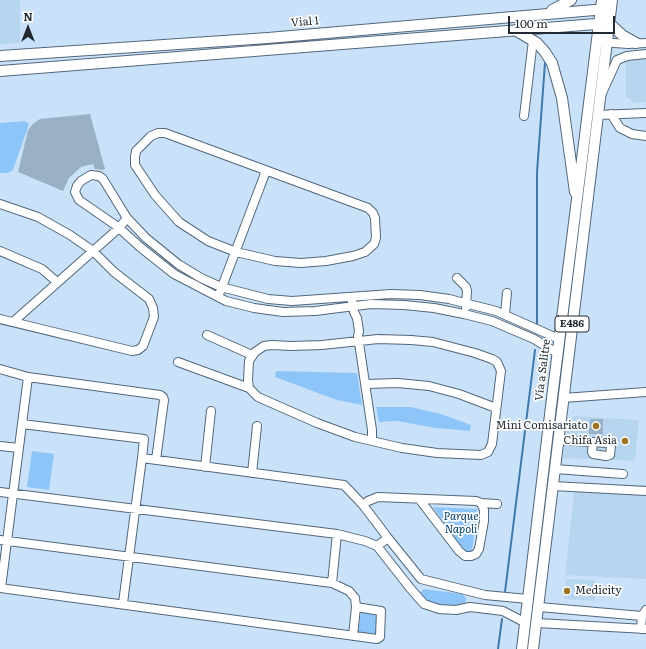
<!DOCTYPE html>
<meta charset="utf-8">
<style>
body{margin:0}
#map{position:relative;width:646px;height:649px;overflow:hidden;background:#cae2f9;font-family:Literata,serif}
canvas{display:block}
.north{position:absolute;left:8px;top:8px;width:40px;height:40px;-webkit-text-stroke:3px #fff;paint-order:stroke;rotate:0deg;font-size:11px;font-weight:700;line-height:16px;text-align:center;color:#212a32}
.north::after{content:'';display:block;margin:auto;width:14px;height:18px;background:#212a32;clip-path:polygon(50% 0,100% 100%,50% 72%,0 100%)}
.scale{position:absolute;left:508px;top:16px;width:107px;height:18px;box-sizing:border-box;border:2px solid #212a32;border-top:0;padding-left:5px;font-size:12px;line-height:14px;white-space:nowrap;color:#212a32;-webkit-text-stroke:3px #fff;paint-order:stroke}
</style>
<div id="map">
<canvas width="646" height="649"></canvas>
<div class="north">N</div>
<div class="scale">100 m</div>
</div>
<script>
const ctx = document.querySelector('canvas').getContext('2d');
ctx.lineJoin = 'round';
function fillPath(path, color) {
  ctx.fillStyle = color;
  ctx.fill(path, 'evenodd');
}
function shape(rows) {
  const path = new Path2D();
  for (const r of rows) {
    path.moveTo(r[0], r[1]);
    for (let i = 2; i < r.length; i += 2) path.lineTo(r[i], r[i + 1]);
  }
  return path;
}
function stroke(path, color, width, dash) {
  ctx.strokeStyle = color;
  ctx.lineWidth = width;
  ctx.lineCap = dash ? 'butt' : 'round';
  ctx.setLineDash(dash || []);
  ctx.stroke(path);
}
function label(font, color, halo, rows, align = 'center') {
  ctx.font = font + ' Literata,serif';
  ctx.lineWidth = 3.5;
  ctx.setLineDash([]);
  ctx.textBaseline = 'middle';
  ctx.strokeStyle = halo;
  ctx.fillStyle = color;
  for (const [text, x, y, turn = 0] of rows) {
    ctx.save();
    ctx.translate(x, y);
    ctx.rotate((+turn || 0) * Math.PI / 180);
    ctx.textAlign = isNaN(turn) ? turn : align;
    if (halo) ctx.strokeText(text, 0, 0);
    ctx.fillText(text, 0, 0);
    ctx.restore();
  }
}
fillPath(shape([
 [0,0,20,0,20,43,0,44],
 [646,58,646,102,635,103,626,97,626,60],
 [574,416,639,420,635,461,563,458,568,422],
 [575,483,646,485,646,579,565,575],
 [566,579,595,580,595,601,564,599]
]), '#b8d5f0');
fillPath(shape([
 [25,121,29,124,13,170,8,173,0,173,0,123],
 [276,371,357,373,362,405,337,400,275,377],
 [376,407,410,407,441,414,471,425,470,431,436,428,397,421,379,422],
 [32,451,54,454,49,490,27,487],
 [433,507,477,509,472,552,464,551],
 [424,589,462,594,466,598,466,604,461,607,428,603,420,593],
 [361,613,379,615,376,635,358,633]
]), '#8dc5f9');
stroke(shape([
 [537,324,537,172,545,63],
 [505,592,535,350],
 [498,649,502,619]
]), '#3f79aa', 2);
fillPath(shape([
 [90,114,105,169,103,170,95,169,93,164,81,167,69,178,63,191,18,172,28,130,33,124,40,119],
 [590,419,603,419,603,434,589,434]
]), '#99b0c5');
const minor = shape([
 [601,42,628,44,646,43],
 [602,93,617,60,627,56,646,54],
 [611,114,620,128,632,134,646,136],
 [598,115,646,113],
 [524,116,533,40],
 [158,133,165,133,368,208,373,213,375,218,376,238,374,244,365,252,353,256,326,261,301,263,275,261,236,252,208,241,179,222,155,195,135,165,135,157,136,151,151,136,158,133],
 [0,204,38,217,70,235,93,251,114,272,149,299,153,308,154,317,143,346,138,350,132,351,0,319],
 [0,251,42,269,57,282],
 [457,278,466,287,467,291,466,307],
 [220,292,266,171],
 [352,301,354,312,357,318,359,331,358,336,372,430,372,441],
 [505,314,507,293],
 [13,322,119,228,127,218],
 [207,335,252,355],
 [378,339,411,340,433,342,475,353,492,359,497,362,501,371,492,444,488,452,481,455,437,453,402,448,355,437,317,423,258,397,249,388,248,380,249,361,255,352,264,346,272,345,291,346,322,345,378,339],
 [557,353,534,339,492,321,464,314,434,308,404,305,371,304,315,311,283,312,254,308,226,301,174,274,140,247,118,227,79,200,75,192,77,186,81,181,91,175,99,176,103,179,127,218,146,238,178,264,201,278,221,287,268,299,292,301,391,294,420,295,449,299,496,311,559,339],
 [178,362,249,388],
 [0,369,28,377,160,395,163,397,164,400,156,460],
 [365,384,398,383,429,386,459,394,496,408],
 [563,398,646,392],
 [22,424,144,439,142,458],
 [558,440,607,443,610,444,611,446,610,455,606,456,593,454,592,452,593,442],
 [0,446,19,448],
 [205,467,211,411],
 [555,469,623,474],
 [252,473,257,426],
 [553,486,646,491],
 [0,492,337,534,365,541,377,546,388,538],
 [420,500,459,551,465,556,471,556,476,554,479,549,484,521,484,510,481,503],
 [363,505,368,501,378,497,476,501,481,503,497,504],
 [0,540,332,583,349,591,355,598,356,607,381,611,380,637,377,639,0,588],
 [377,546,410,588,424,604,439,609,456,610,470,607,503,611,524,622],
 [332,583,337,534],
 [1,588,28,377],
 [123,603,142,458,344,485,363,505,388,538,421,579,485,595,528,599],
 [539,607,642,616],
 [537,623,646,629],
 [641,629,642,616,646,610],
 [353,636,356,607]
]);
const major = shape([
 [552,10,571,0],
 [515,30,537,43,545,52,552,63,562,98,575,192],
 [0,56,268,38,606,9],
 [0,71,609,23,622,35,636,43],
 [522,649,552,398,602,0],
 [533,649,612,0]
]);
stroke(minor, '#52677b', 10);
stroke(major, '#52677b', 12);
stroke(minor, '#fff', 8);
stroke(major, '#fff', 10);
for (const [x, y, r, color] of [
 [596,426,4,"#9e7423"],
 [625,441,4,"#9e7423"],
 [567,591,4,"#9e7423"]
]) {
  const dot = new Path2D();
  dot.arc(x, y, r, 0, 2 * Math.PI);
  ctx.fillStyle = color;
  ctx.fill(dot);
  stroke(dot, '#fff', 1.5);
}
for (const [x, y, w] of [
 [572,324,34]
]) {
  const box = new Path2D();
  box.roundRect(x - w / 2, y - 8, w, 16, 3);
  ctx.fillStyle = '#fff';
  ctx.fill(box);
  stroke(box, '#212a32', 1);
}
label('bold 10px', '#212a32', null, [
 ["E486",572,324]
]);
label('11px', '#212a32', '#fff', [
 ["Vial 1",305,22,-5],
 ["Vía a Salitre",543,370,-83]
]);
label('11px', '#212a32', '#fff', [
 ["Mini Comisariato",588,426],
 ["Chifa Asia",617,441],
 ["Medicity",575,591,"left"]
], 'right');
label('italic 11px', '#02416d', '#fff', [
 ["Parque",461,517],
 ["Napoli",461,530]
]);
</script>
